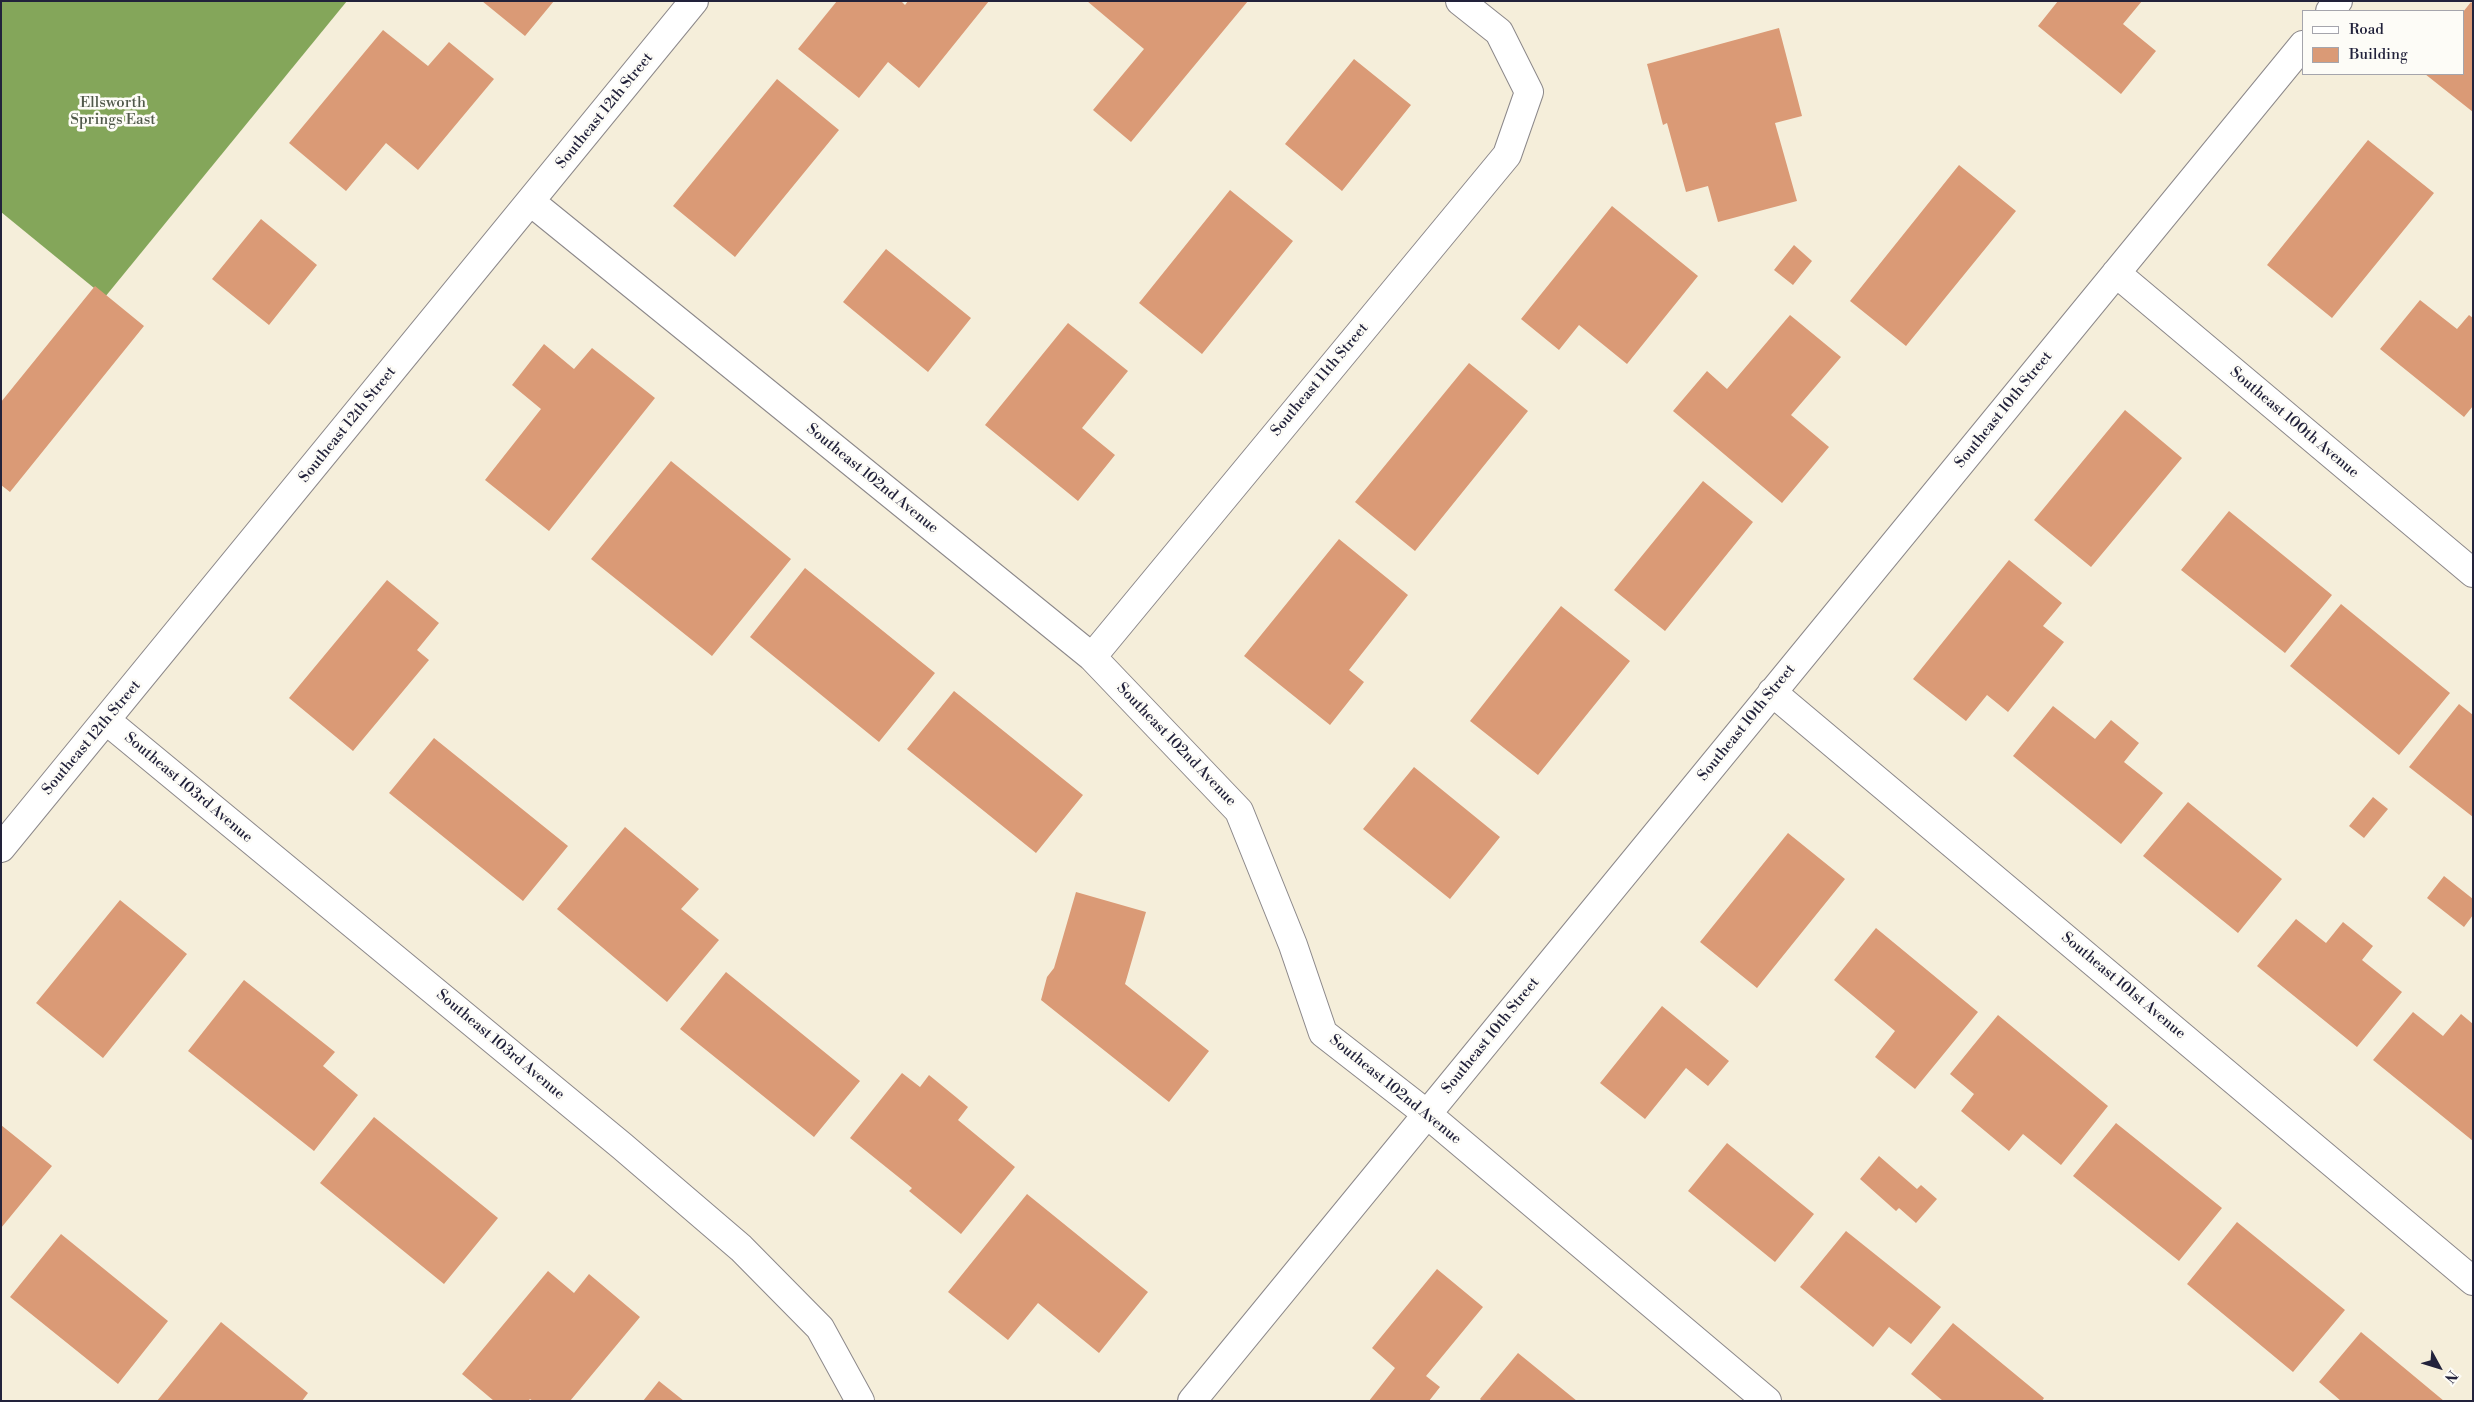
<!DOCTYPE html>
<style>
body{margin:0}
#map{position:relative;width:2474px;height:1402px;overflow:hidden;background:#f5eeda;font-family:"Libre Bodoni",serif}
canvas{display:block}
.frame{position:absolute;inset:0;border:2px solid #22223b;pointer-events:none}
.legend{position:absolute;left:2302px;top:10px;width:162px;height:65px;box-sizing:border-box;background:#fdfcf7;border:1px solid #a5a5ac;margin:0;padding:6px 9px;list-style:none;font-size:15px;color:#22223b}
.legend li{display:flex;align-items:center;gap:10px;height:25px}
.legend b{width:25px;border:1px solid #a5a5ac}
.north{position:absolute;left:2414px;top:1342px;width:50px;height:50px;-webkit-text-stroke:4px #fdfcf7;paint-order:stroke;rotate:129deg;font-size:14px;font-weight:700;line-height:20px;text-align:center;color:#22223b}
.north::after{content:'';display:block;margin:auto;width:18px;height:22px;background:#22223b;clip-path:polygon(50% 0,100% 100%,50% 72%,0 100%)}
</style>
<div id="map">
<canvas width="2474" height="1402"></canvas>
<div class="frame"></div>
<ul class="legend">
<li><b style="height:6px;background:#fff"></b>Road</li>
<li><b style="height:14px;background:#da9a76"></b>Building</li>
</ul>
<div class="north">N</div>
</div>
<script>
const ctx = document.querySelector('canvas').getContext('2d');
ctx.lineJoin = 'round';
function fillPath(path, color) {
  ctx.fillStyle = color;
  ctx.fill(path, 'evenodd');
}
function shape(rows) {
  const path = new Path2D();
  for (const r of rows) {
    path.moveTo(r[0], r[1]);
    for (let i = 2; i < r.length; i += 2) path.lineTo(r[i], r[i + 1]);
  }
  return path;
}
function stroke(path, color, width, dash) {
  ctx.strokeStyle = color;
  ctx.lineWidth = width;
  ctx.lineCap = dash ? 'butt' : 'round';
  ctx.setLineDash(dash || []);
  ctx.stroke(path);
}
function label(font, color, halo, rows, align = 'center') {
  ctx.font = font + ' "Libre Bodoni",serif';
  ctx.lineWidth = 5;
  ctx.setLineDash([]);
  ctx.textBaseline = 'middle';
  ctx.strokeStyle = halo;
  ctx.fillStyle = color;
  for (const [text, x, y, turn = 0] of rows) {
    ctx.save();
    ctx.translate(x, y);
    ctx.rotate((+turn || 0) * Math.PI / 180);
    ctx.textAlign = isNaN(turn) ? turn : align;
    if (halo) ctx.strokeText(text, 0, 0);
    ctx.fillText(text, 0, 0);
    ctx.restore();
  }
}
fillPath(shape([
 [1,1,347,1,105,297,1,212]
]), '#84a65a');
fillPath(shape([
 [482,1,554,1,525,36],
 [837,1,901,1,905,5,908,1,989,1,919,88,888,62,859,98,798,49],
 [1087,1,1248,1,1131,142,1093,110,1144,49],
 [2058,1,2142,1,2123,24,2156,51,2121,94,2038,26],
 [2471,2,2473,4,2473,112,2425,74,2463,74,2463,12],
 [1779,28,1802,116,1775,123,1797,201,1718,222,1708,186,1686,192,1667,123,1663,125,1647,64],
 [383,30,428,66,449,42,494,79,418,170,386,143,346,191,289,143],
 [1354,59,1411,105,1342,191,1285,144],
 [777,79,839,130,735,257,673,206],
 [2368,140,2434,193,2332,318,2267,265],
 [1959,165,2016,211,1906,346,1850,301],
 [1230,190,1293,241,1202,354,1139,303],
 [1612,206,1698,276,1627,364,1579,325,1559,350,1521,319],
 [261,219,317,265,269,325,212,279],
 [1794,245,1812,261,1793,285,1774,270],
 [886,249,971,318,928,372,843,302],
 [95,286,144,326,10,492,1,485,1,402],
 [2420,300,2457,329,2469,315,2473,318,2473,406,2464,417,2380,349],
 [1790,315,1841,357,1791,415,1829,447,1782,503,1673,411,1707,371,1727,389],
 [1068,323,1128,371,1082,428,1115,455,1078,501,985,425],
 [544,344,574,369,592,348,655,398,549,531,485,480,541,409,512,385],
 [1469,363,1528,411,1415,551,1355,502],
 [2125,410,2182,458,2091,567,2034,520],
 [671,461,791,559,712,656,591,559],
 [1703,481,1753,522,1665,631,1614,590],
 [2229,511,2332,595,2285,653,2181,570],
 [1339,539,1408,595,1349,670,1364,682,1330,725,1244,656],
 [2009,560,2062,603,2043,626,2064,642,2008,712,1987,695,1966,721,1913,679],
 [805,568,935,673,879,742,750,637],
 [387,580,439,623,417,650,429,660,353,751,289,698],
 [2341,604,2450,693,2399,755,2290,666],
 [1561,606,1630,661,1538,775,1470,721],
 [954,691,1083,795,1036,853,907,749],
 [2459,704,2473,715,2473,817,2409,767],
 [2053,706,2095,739,2111,720,2139,743,2124,762,2163,793,2121,844,2013,756],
 [434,738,568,846,523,901,389,793],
 [1414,767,1500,837,1450,899,1363,829],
 [2373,797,2388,809,2364,838,2349,826],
 [2188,802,2282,879,2238,933,2143,856],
 [625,827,699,889,681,909,719,940,667,1002,557,909],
 [1788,833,1845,879,1757,988,1700,942],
 [2444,876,2473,899,2473,915,2464,927,2427,898],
 [1076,892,1146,912,1125,984,1209,1051,1169,1102,1041,1000,1047,977,1054,968],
 [120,900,187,954,103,1058,36,1003],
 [2296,919,2326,943,2343,922,2373,946,2362,960,2402,992,2357,1047,2257,966],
 [1876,928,1978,1012,1915,1089,1875,1057,1895,1031,1834,980],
 [726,972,860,1081,814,1137,680,1029],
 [244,980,335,1052,323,1066,358,1095,314,1151,188,1051],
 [1662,1006,1729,1061,1708,1086,1686,1068,1645,1119,1600,1083],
 [2413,1012,2443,1036,2461,1014,2473,1024,2473,1141,2373,1060],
 [1998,1015,2108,1106,2061,1165,2023,1134,2009,1151,1961,1111,1974,1094,1950,1074],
 [902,1073,920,1087,929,1075,968,1107,958,1120,1015,1167,961,1234,909,1191,912,1188,850,1138],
 [374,1117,498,1218,444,1284,320,1183],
 [2116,1123,2222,1208,2179,1261,2073,1176],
 [1,1125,52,1166,1,1228],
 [1727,1143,1814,1214,1775,1262,1688,1191],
 [1879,1156,1917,1189,1921,1185,1937,1199,1916,1223,1899,1208,1896,1211,1860,1179],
 [1027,1194,1148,1292,1099,1353,1038,1303,1008,1340,948,1292],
 [2237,1222,2345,1310,2293,1372,2187,1284],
 [1846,1231,1941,1307,1911,1344,1889,1327,1873,1347,1800,1287],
 [61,1234,168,1321,118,1384,10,1297],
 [1437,1269,1483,1307,1426,1376,1440,1387,1429,1401,1369,1401,1395,1368,1372,1348],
 [548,1271,574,1293,589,1274,640,1317,570,1401,533,1401,530,1399,528,1401,494,1401,462,1374],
 [221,1322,308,1393,302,1401,157,1401],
 [1953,1323,2044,1398,2042,1401,1943,1401,1911,1374],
 [2361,1332,2444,1401,2341,1401,2319,1382],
 [1518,1353,1577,1401,1482,1401,1480,1399],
 [659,1381,684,1401,643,1401]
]), '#da9a76');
const minor = shape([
 [2330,11,2338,1],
 [531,202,1092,657,1239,811,1293,945,1323,1033,1427,1114,1767,1401],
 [2116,273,2473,573],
 [1092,657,1507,155,1529,92,1499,32,1460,1],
 [1772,692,2473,1281],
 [107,721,622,1146,741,1248,820,1328,860,1401],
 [1,848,694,1],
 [1192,1401,2303,45]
]);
stroke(minor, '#8c888a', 30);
stroke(minor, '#fff', 28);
label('15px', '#50594a', '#fdfcf7', [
 ["Ellsworth",113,103],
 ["Springs East",113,120]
]);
label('15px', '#22223b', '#fdfcf7', [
 ["Southeast 12th Street",605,111,-51],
 ["Southeast 11th Street",1320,380,-50],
 ["Southeast 10th Street",2004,410,-51],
 ["Southeast 100th Avenue",2294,423,40],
 ["Southeast 12th Street",348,425,-51],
 ["Southeast 102nd Avenue",872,479,39],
 ["Southeast 10th Street",1747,723,-51],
 ["Southeast 12th Street",92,738,-50],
 ["Southeast 102nd Avenue",1176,745,46],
 ["Southeast 103rd Avenue",188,788,40],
 ["Southeast 101st Avenue",2123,986,40],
 ["Southeast 10th Street",1491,1036,-51],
 ["Southeast 103rd Avenue",500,1045,40],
 ["Southeast 102nd Avenue",1395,1090,39]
]);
</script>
